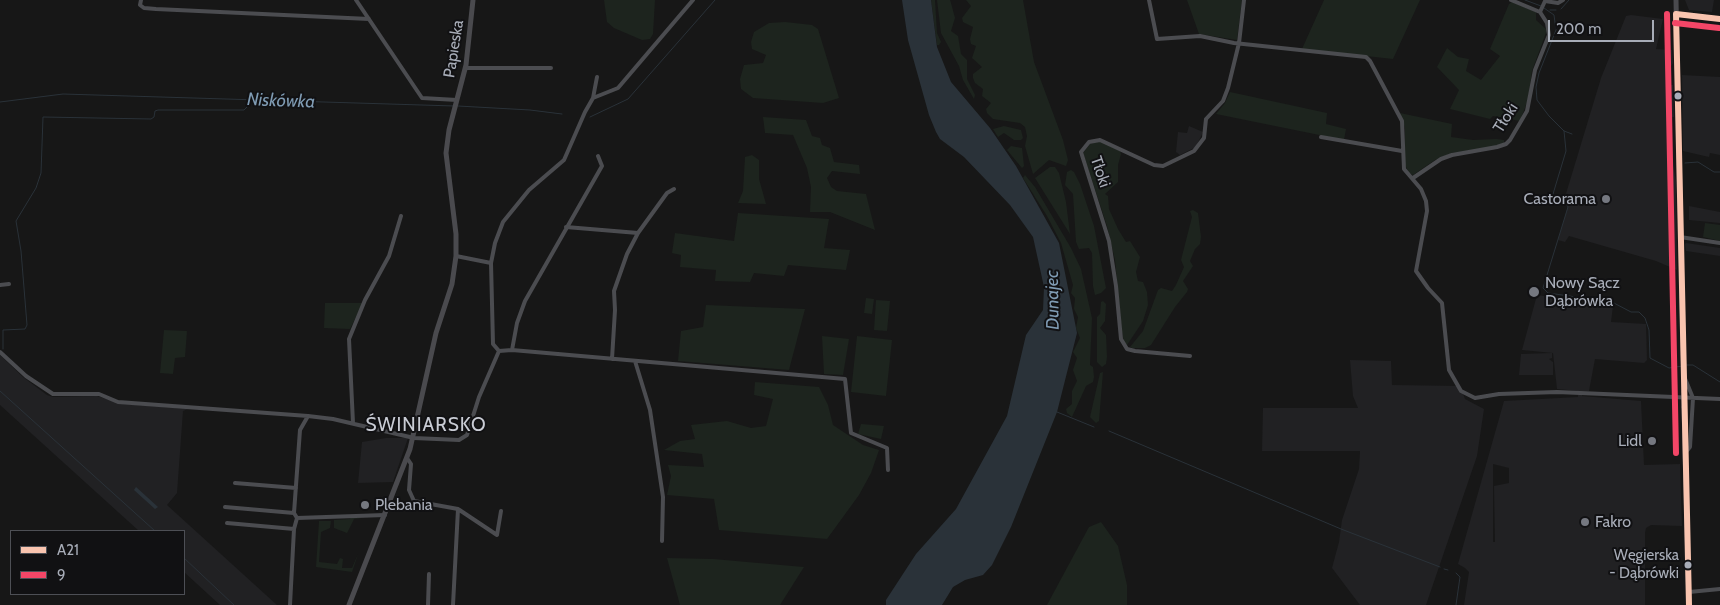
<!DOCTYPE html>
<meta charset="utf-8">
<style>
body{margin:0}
#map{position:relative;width:1720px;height:605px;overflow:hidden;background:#171717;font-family:Cabin,sans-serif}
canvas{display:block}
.legend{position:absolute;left:10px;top:530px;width:175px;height:65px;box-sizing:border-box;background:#111113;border:1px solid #4d4f55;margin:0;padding:6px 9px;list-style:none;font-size:15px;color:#a8adb8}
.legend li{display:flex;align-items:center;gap:10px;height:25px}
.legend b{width:25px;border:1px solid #4d4f55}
.scale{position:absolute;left:1548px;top:20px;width:106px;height:22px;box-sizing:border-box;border:2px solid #a8adb8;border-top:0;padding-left:6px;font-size:15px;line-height:18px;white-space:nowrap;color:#a8adb8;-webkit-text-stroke:4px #111113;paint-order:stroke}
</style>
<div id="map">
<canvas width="1720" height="605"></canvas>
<ul class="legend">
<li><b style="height:6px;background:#f9c4af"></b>A21</li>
<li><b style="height:6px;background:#f34667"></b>9</li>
</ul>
<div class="scale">200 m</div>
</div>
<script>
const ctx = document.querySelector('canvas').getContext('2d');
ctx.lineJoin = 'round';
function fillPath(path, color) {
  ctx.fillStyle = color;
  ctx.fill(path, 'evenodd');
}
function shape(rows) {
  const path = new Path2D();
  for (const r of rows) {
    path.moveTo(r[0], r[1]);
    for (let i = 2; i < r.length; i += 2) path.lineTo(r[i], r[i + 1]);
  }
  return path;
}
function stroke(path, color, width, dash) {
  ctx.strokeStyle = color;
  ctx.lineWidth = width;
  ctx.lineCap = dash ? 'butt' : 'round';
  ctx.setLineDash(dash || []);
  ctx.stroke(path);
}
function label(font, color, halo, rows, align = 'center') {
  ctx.font = font + ' Cabin,sans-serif';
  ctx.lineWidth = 4;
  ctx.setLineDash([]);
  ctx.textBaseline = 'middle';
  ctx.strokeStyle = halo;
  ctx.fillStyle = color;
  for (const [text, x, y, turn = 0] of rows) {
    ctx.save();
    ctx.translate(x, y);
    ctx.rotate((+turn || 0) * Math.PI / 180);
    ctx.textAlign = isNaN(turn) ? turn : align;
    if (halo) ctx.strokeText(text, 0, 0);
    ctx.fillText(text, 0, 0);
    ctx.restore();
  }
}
fillPath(shape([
 [1685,0,1714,0,1712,12,1689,10],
 [1631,15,1663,19,1656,49,1672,50,1673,63,1667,73,1667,85,1673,85,1674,117,1672,117,1673,165,1676,181,1677,270,1656,261,1569,236,1565,242,1558,240,1570,199,1565,197,1601,78,1626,16],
 [1682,75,1720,77,1720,155,1710,153,1709,157,1683,151],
 [1189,126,1203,132,1196,147,1180,155,1176,152,1178,132,1187,133],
 [1689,206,1720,212,1720,223,1689,220],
 [1686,243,1720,248,1720,256,1686,251,1685,244],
 [1537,295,1613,306,1611,322,1646,324,1647,360,1644,363,1595,359,1589,391,1582,391,1582,396,1641,401,1644,465,1680,464,1682,526,1651,525,1646,528,1645,533,1645,605,1464,605,1469,572,1465,568,1458,564,1504,401,1578,397,1578,391,1557,389,1553,353,1522,350],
 [1493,464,1509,468,1509,483,1494,486,1495,542,1493,542],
 [1552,353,1552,358,1549,359,1553,362,1553,375,1519,375,1521,354],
 [0,355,23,377,47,395,53,397,97,396,123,404,188,409,183,411,177,493,167,505,277,605,220,605,184,572,184,531,139,531,0,405],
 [1350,360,1391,361,1392,385,1460,386,1465,399,1484,409,1477,456,1426,605,1360,605,1332,568,1339,542,1342,520,1359,469,1360,451,1262,451,1263,408,1358,408,1353,396],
 [386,438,408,438,393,482,358,483,362,442]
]), '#212123');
fillPath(shape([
 [604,0,655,0,653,34,650,39,642,40,614,28,607,22],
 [931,0,935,0,937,33,941,42,939,45,937,45],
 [937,0,950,0,951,3,955,18,951,31,958,36,961,54,967,60,967,79,975,95,974,99,963,80,959,66,941,33],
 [966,0,1023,0,1034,62,1063,140,1068,160,1066,166,1049,160,1033,174,1025,146,1027,136,1025,127,1020,123,993,119,987,113,986,109,991,103,982,96,983,89,975,83,973,78,973,74,982,67,972,58,976,46,971,44,970,39,973,27,963,22,962,18,971,6],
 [1187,0,1242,0,1237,40,1199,34],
 [1324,0,1420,0,1393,59,1302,49],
 [1512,2,1536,12,1536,20,1547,30,1532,71,1528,100,1520,121,1493,116,1490,119,1450,109,1459,90,1437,67,1447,48,1458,57,1469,59,1466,71,1481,80,1500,56,1490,49,1509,4],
 [785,22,812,25,818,29,839,98,823,103,753,98,741,89,740,79,744,65,763,63,766,55,752,49,751,42,754,32,769,23],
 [1230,92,1327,113,1326,124,1346,129,1344,140,1216,114,1225,103],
 [1400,113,1452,124,1451,137,1473,140,1496,139,1504,140,1504,143,1488,149,1452,153,1435,160,1413,175,1409,173,1405,165,1405,128],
 [763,117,806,120,812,136,820,138,822,145,830,148,834,162,859,165,860,174,832,171,827,178,831,187,837,191,866,194,875,230,830,212,810,212,811,187,807,168,793,135,765,133],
 [1004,126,1021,130,1023,138,1021,140,1014,140,1004,133,998,137,993,129],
 [1097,142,1103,142,1120,151,1121,154,1118,165,1118,182,1105,194,1108,196,1109,209,1118,229,1126,242,1130,241,1140,257,1136,272,1138,281,1143,282,1147,292,1148,305,1143,321,1127,345,1124,342,1122,332,1115,260,1107,226,1083,153,1090,144],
 [1011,146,1022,148,1024,166,1022,168,1007,150],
 [752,155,759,160,759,179,766,204,738,203,743,191,745,157],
 [1050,167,1055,167,1059,173,1066,202,1070,234,1035,178],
 [1071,170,1074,172,1080,184,1094,226,1106,288,1101,293,1095,295,1093,286,1092,253,1089,248,1079,249,1076,242,1073,194,1065,185,1067,172],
 [1025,175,1035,187,1071,248,1081,269,1092,318,1090,365,1093,367,1094,377,1093,382,1086,386,1072,417,1067,413,1066,409,1072,404,1072,391,1077,381,1073,370,1077,358,1073,352,1080,338,1076,328,1078,317,1074,309,1075,298,1071,293,1073,285,1061,243,1047,216,1023,178],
 [1193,210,1198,213,1201,237,1200,244,1195,249,1190,261,1193,266,1183,281,1188,289,1187,292,1175,307,1151,345,1145,348,1132,348,1130,347,1143,331,1158,290,1161,288,1172,291,1176,285,1184,267,1181,260,1192,217,1190,211],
 [738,213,829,219,824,248,850,250,846,270,788,265,784,276,754,273,750,282,715,281,716,270,680,267,681,255,672,253,675,233,734,241],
 [1705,223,1720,225,1720,241,1703,237],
 [866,298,874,299,872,314,864,313],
 [876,300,890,301,887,331,874,330],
 [1103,301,1106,304,1105,321,1100,328,1106,335,1107,357,1106,364,1102,367,1097,362,1097,317,1100,314,1101,302],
 [325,303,363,303,350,329,324,328],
 [706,305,805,309,789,370,678,361,681,331,703,327],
 [164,330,187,331,185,357,175,358,173,374,160,373],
 [822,336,849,339,843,375,824,374],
 [857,336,892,340,886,396,851,392],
 [1103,372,1099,421,1096,423,1090,417,1100,373],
 [755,382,819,387,828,405,833,425,863,445,879,450,871,473,859,495,827,539,719,530,714,499,667,495,671,476,668,465,704,467,702,454,664,450,680,441,695,439,691,425,727,421,751,428,766,426,773,399,754,395],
 [861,424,884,426,881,439,858,434],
 [351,517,362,518,354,519,347,533,334,528,334,520,350,519],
 [319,521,331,521,330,528,321,532,319,562,337,564,340,558,343,559,342,568,352,568,358,554,352,572,316,567],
 [1101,522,1118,546,1127,585,1127,605,1047,605,1089,527],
 [667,558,713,559,804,567,780,605,680,605]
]), '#1d241e');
fillPath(shape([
 [902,0,931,0,937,47,951,82,990,128,1016,166,1059,243,1077,333,1057,412,1011,527,992,565,983,575,965,580,953,587,942,605,886,605,886,600,916,554,956,509,1007,416,1026,335,1043,310,1044,287,1033,237,1010,205,964,157,940,139,936,132,929,115,908,40],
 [136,487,158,507,155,509,134,490]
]), '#2a3239');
stroke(shape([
 [1525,0,1541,6],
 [1544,8,1554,15,1556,30,1539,73,1536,87,1537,100,1549,116,1564,131,1572,134],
 [1561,9,1569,0],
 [1550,10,1556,10],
 [0,102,63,94,454,106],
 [458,106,530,110,562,114],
 [590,117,628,99,715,0],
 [1685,163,1698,162,1714,172,1720,172],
 [1556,198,1553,194,1566,151,1564,131],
 [1565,201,1568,207,1543,288,1548,293,1612,302,1631,312,1639,312,1645,318,1649,330,1650,358,1669,368,1683,366],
 [3,349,3,330,25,329,27,325,21,251,16,221,36,188,41,173,43,117,151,119,154,117,155,111,158,110,244,110,247,107,247,101],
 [1687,365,1693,365,1720,382],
 [0,391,155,531],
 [1057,412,1094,427],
 [1109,431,1341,529,1440,567],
 [184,558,234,605],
 [1444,569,1448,570],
 [1456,605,1460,577,1456,573]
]), '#2a3239', 1);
stroke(shape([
 [141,0,140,5,144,8,156,9,369,19],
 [356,0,422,98,457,100],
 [1149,0,1157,39,1200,36,1234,43,1366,57,1370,61,1402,121,1404,169,1421,189,1426,201,1427,211,1416,271,1428,288,1442,303,1449,370,1461,391,1475,398,1499,394,1557,392,1720,399],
 [1511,0,1540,12],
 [1540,12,1545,1,1558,3,1563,0],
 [465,68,551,68],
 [593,98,597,77],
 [1321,137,1402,151],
 [1413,178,1441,159,1452,155,1497,147,1506,144,1510,140,1527,111,1535,70,1549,35,1547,23,1540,12],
 [566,227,638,233,667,193,674,189],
 [1680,237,1720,243],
 [456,256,491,263],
 [0,285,9,284],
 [512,350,517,323,525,301,602,166,598,156],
 [499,351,493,344,491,263,495,243,503,222,529,190,564,160,585,112,593,98,618,88,693,0],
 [0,352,26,376,53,394,99,394,118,402,308,416,333,419,414,438,459,440,467,435,479,397,499,351,512,350,845,379,851,433,887,448,888,470],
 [1190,356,1135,351,1127,349,1121,339,1116,286,1109,241,1081,152,1089,142,1100,140,1154,165,1163,166,1194,151,1204,138,1206,119,1223,101,1228,88,1239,43,1244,0],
 [612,359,615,310,614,291,627,254,638,233],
 [635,361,650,410,663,497,662,541],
 [1684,376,1693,398,1690,447,1685,453],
 [353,423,349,339,365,300,389,256,401,216],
 [407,458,411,464,409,490,414,501,458,509,497,535,501,511],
 [235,483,296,488],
 [225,507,294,513],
 [297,518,385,515],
 [227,523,294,529],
 [1689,592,1720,589],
 [290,605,294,529,297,518,294,513,300,430,308,416],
 [428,605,429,574],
 [453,605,458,509]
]), '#4b4c50', 4);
stroke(shape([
 [1676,0,1684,392],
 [1676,14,1720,19],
 [1684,407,1689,605],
 [349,605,410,449,436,333,452,284,456,256,456,234,446,153,449,130,466,65,473,0]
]), '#4a4a4e', 5);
stroke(shape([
 [1684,392,1684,407]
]), '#4a4a4e', 5);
stroke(shape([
 [1676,14,1689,605],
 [1676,14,1720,19]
]), '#f9c4af', 6);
stroke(shape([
 [1667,14,1676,453],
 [1675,23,1719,28]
]), '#f34667', 6);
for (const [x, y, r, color] of [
 [1678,96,4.5,"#a8adb8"],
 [1606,199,5,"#757880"],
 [1534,292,6,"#757880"],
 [1652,441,5,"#757880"],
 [365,505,5,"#757880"],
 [1585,522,5,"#757880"],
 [1688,565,4.5,"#a8adb8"]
]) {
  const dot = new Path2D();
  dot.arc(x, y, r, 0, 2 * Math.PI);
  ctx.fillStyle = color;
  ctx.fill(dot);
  stroke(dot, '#111113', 2);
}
label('15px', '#a8adb8', '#111113', [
 ["Węgierska",1679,556],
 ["- Dąbrówki",1679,574]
], 'right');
label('16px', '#a8adb8', '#111113', [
 ["Papieska",454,49,-81],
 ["Tłoki",1506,118,-58],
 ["Tłoki",1100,172,71]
]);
label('16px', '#a8adb8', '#111113', [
 ["Castorama",1596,199,"right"],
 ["Nowy Sącz",1545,283],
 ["Dąbrówka",1545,301],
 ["Lidl",1642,441,"right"],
 ["Plebania",375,505],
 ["Fakro",1595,522]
], 'left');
label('italic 18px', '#7f9bb3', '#111113', [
 ["Niskówka",281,101,2],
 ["Dunajec",1053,300,-91]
]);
ctx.letterSpacing = '1px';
label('19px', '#c9ccd4', '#111113', [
 ["ŚWINIARSKO",426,425]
]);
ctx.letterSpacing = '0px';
</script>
